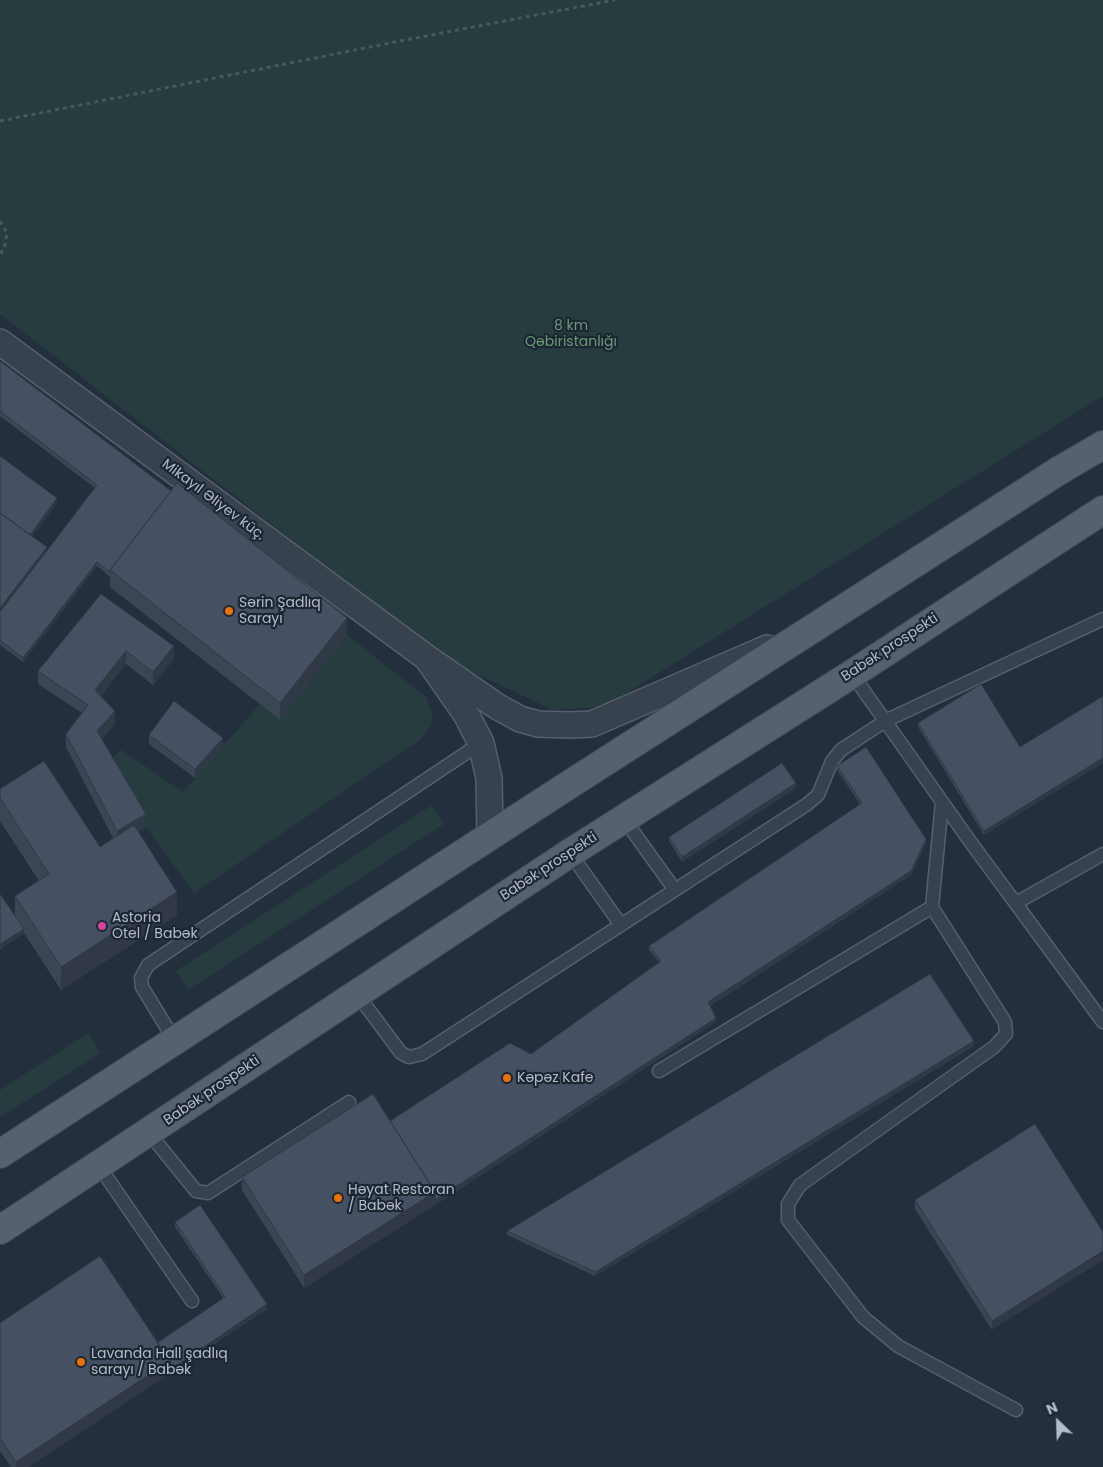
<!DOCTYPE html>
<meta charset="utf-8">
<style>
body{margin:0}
#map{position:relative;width:1103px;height:1467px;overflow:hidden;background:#242f3e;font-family:Poppins,sans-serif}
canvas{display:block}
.north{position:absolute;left:1033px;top:1397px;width:50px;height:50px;-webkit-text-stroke:4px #1d2633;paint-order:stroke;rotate:336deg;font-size:14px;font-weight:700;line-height:20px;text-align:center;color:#b4bcc9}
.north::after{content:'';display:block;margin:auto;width:18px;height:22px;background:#b4bcc9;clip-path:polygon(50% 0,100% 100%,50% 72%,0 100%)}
</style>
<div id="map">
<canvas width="1103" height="1467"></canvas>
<div class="north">N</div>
</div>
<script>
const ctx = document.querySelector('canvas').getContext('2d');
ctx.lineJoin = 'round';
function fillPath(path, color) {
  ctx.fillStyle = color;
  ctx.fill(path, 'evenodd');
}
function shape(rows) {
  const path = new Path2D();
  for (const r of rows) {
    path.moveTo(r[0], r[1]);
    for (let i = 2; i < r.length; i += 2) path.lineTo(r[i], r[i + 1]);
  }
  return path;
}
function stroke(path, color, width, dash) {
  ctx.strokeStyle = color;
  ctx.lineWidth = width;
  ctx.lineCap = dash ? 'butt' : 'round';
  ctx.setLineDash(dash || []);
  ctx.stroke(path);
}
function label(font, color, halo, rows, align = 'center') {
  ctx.font = font + ' Poppins,sans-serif';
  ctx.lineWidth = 4.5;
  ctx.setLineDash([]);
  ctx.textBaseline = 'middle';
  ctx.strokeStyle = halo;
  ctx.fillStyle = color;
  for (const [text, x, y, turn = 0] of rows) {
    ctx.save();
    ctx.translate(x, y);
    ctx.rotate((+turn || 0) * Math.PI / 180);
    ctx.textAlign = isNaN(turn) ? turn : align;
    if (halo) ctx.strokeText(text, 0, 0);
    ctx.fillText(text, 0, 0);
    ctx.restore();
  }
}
fillPath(shape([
 [0,0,1103,0,1103,396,604,707,553,710,447,660,0,314],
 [347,635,426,697,433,715,430,727,421,739,194,893,146,827,108,761,121,750,183,792,260,704,280,720],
 [432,805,444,824,188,990,176,971],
 [88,1033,101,1053,0,1117,0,1090]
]), '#263c3f');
const service = shape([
 [852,674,969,840,1103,1022],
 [624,819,675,890],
 [570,853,621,925],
 [1016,903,1103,854],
 [932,907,1005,1022,1006,1034,994,1047,800,1185,788,1204,788,1220,863,1317,898,1346,1016,1410],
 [357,994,401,1053,409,1057,422,1054,806,805,818,795,832,761,841,750,885,721,1103,619],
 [175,1041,142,987,141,978,148,965,481,743],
 [659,1071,932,907,942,802],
 [149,1133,196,1191,208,1193,349,1102],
 [99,1166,192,1301]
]);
const minor = shape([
 [0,342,427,658],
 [490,836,489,778,481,743,466,714,427,658,498,707,520,719,538,724,569,725,592,724,767,648]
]);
const primary = shape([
 [0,1154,564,788,1060,470,1103,445],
 [0,1230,570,853,852,674,1103,510]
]);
stroke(service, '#565f6c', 15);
stroke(minor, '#565f6c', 28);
stroke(primary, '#414a57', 30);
stroke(shape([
 [0,121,410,39,615,0],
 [0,221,7,233,4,249,0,254]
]), '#44595c', 3, [4, 4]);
stroke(service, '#38414e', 12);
stroke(minor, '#38414e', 25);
stroke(primary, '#56606e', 28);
fillPath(shape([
 [0,361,347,635,280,720,110,587,110,577,97,566,23,662,0,645,0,456,57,503,32,536,47,551,95,488,0,416],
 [101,594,174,659,153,685,126,664,101,696,115,724,102,739,146,827,138,832,177,915,61,990,24,933,0,949,0,894,15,915,15,896,39,881,0,821,0,789,100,847,113,838,66,747,66,734,82,713,38,684,38,671],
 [918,723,1020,747,984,835,918,727],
 [149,735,223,747,195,778,149,744],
 [837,766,926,843,911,875,710,1006,716,1022,435,1205,304,1288,242,1190,242,1177,390,1121,531,1054,659,962,649,950,649,946,860,804,837,770],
 [796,788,682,862,669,841,669,837],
 [974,1046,595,1276,507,1235,507,1231],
 [1035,1124,992,1330,915,1209,915,1200],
 [175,1222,267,1309,28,1467,11,1467,0,1451,0,1323,157,1343,223,1298,175,1227]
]), '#3b4654');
fillPath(shape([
 [57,498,57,503,28,542,28,538],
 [47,547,47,556,0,617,0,608],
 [97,562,97,566,23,662,23,658],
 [347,618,347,635,280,720,280,703],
 [174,646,174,659,153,685,153,672],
 [126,651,126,664,95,703,95,690],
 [115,711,115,724,97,744,97,731],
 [223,738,223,747,195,778,195,769],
 [1103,758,1103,763,984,835,984,831],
 [796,783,796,788,682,862,682,857],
 [146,814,146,827,117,844,117,831],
 [926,839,926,843,911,875,708,1007,708,1002],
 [177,892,177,915,61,990,61,967],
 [24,929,24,933,0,949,0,944],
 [716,1018,716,1022,435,1205,304,1288,304,1275,435,1192],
 [974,1041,974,1046,595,1276,595,1272],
 [1103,1251,1103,1260,992,1330,992,1321],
 [267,1304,267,1309,28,1467,16,1467,16,1462,170,1361]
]), '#303945');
const building = shape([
 [0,361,171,491,110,570,110,572,97,562,23,658,0,640,0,612,97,485,0,411,0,361],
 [0,456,57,498,30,535,0,513,0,456],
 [177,483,347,618,280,703,110,570,177,483],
 [0,513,47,547,0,608,0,513],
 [101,594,174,646,153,672,126,651,95,690,115,711,97,731,146,814,117,831,66,734,88,705,38,671,101,594],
 [981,684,1020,747,1103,696,1103,758,984,831,918,723,981,684],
 [174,701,223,738,195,769,149,735,174,701],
 [866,747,926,839,911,871,708,1002,716,1018,435,1200,435,1192,390,1121,510,1043,531,1054,661,961,649,946,862,803,837,766,866,747],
 [44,761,100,847,134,825,177,892,61,967,15,896,49,874,0,798,0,789,44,761],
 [782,763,796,783,682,857,669,837,782,763],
 [0,894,24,929,0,944,0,894],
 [930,974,974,1041,595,1272,507,1231,930,974],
 [373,1094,435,1192,304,1275,242,1177,373,1094],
 [1035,1124,1103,1232,1103,1251,992,1321,915,1200,1035,1124],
 [200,1205,267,1304,170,1370,170,1361,157,1343,225,1297,175,1222,200,1205],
 [100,1256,170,1361,16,1462,0,1438,0,1323,100,1256]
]);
fillPath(building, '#455162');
stroke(building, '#303945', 1);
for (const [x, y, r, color] of [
 [229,611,5,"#e8710a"],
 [102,926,5,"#d1479c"],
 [507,1078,5,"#e8710a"],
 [338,1198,5,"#e8710a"],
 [81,1362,5,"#e8710a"]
]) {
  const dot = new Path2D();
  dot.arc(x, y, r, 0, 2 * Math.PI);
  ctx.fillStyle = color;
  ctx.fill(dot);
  stroke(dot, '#1d2633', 2);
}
label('14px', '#6b9a76', '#1d2633', [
 ["8 km",571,326],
 ["Qəbiristanlığı",571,342]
]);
label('14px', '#b4bcc9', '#1d2633', [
 ["Mikayıl Əliyev küç.",213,500,37],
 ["Babək prospekti",890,648,-33],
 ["Babək prospekti",549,867,-33],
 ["Babək prospekti",212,1091,-34]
]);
label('14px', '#b4bcc9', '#1d2633', [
 ["Sərin Şadlıq",239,603],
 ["Sarayı",239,619],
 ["Astoria",112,918],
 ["Otel / Babək",112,934],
 ["Kəpəz Kafe",517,1078],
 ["Həyat Restoran",348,1190],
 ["/ Babək",348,1206],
 ["Lavanda Hall şadlıq",91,1354],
 ["sarayı / Babək",91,1370]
], 'left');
</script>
